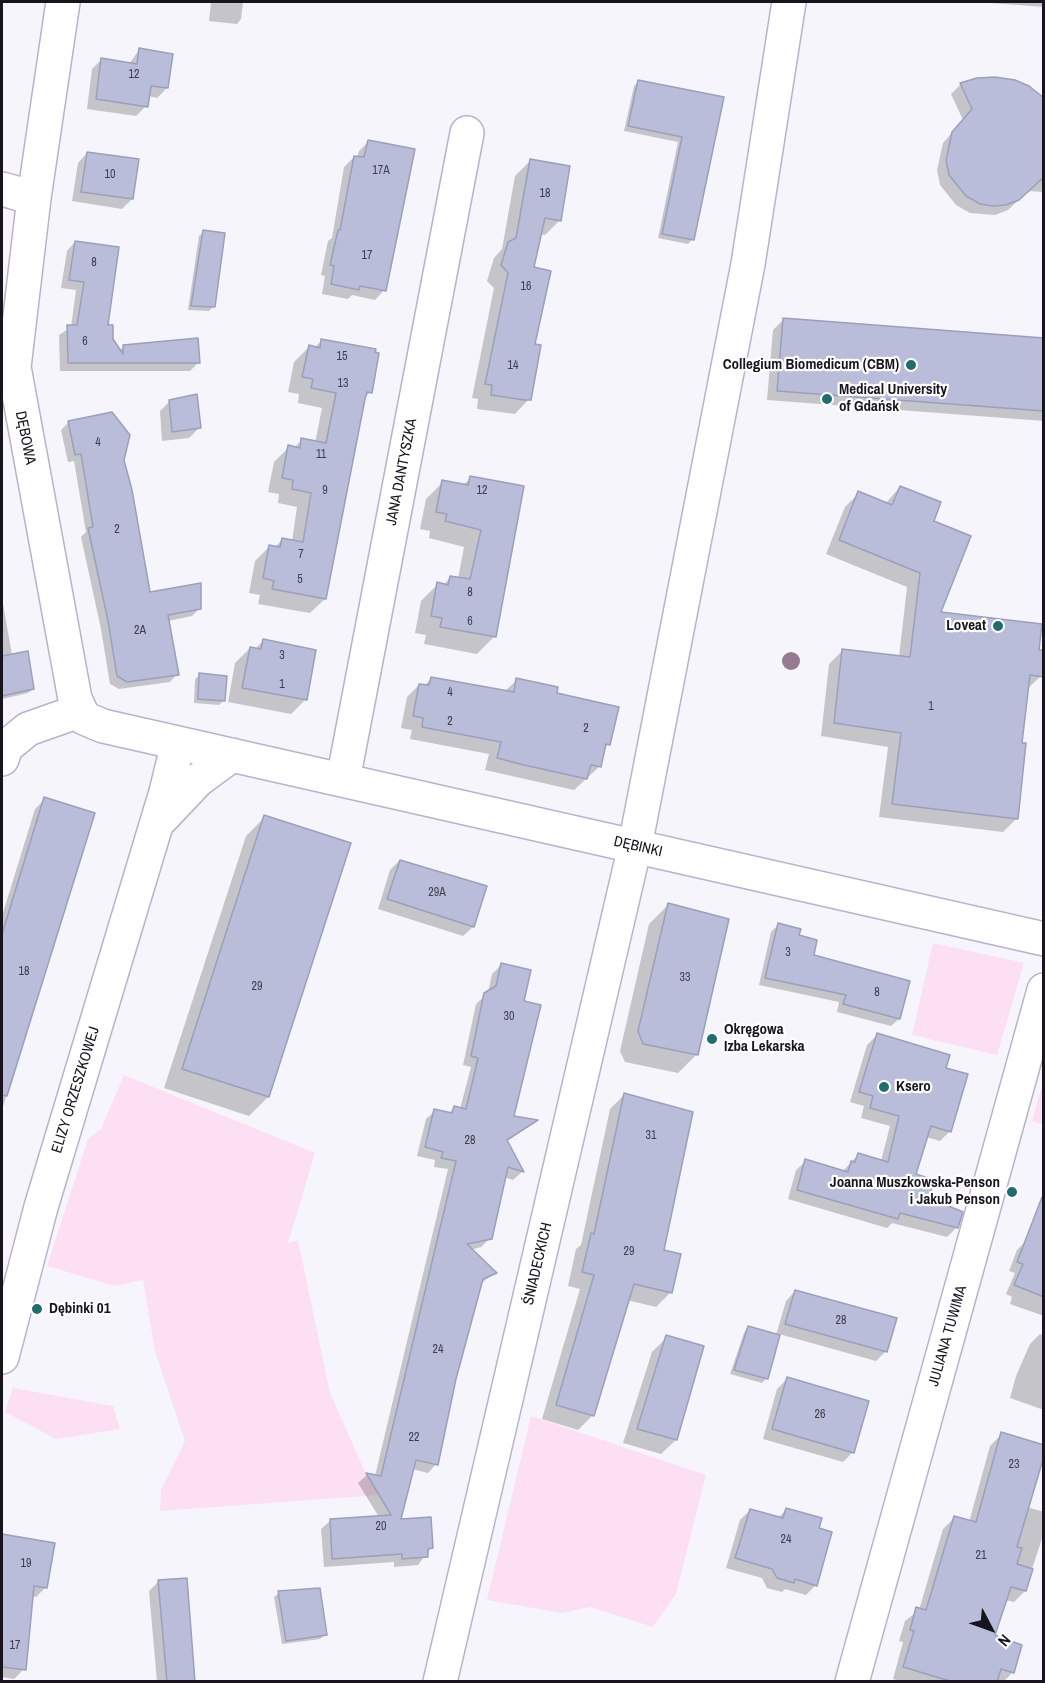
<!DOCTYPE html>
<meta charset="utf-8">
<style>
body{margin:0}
#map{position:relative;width:1045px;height:1683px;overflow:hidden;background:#f7f5fc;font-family:"Archivo Narrow",sans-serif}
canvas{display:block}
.frame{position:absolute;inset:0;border:3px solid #17141e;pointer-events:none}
.north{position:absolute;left:961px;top:1599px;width:60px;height:60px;-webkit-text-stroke:4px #fff;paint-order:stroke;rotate:131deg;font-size:16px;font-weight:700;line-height:24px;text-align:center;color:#17141e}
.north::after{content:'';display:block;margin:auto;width:21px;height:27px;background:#17141e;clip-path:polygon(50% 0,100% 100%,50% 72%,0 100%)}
</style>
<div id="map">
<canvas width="1045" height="1683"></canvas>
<div class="frame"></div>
<div class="north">N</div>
</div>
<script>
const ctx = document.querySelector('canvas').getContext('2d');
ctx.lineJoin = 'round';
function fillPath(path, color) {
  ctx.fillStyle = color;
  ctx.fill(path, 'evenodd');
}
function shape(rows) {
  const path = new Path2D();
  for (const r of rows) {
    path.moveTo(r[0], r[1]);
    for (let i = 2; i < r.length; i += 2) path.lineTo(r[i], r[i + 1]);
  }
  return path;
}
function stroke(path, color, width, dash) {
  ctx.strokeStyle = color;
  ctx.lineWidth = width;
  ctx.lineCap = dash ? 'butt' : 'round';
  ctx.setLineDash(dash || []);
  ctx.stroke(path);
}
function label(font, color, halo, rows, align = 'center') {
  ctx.font = font + ' "Archivo Narrow",sans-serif';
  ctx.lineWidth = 4.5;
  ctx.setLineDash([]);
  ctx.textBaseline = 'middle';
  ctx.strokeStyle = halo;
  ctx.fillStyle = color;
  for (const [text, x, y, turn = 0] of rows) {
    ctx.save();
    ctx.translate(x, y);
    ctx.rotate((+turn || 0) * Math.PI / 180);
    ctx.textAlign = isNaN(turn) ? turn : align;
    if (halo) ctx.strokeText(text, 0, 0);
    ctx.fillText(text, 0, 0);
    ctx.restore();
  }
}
fillPath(shape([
 [933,943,1024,963,997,1055,912,1035],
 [124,1075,315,1153,288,1243,298,1240,330,1393,366,1474,379,1495,160,1511,161,1490,185,1441,155,1351,143,1280,115,1286,47,1266,88,1139,101,1129],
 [1043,1082,1043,1125,1032,1121],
 [13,1388,113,1406,120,1429,56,1439,5,1412],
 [531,1416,706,1475,676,1594,653,1627,590,1607,562,1613,487,1600]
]), '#fcdff2');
fillPath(shape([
 [211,2,243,2,241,19,237,24,209,21],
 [977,2,1044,2,1044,7],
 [139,50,167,88,157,98,148,96,146,106,136,116,87,109,92,69,101,60,129,64],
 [978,79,1044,100,1044,192,1028,191,1008,210,995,215,970,213,956,205,940,185,937,170,943,143,963,120,951,94,960,85],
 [639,82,723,98,692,240,688,244,658,238,678,142,624,131,634,86],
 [368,142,384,290,375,300,352,295,348,299,322,294,325,276,321,275,328,241,332,238,344,167,354,157,357,158,359,151],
 [87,153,132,199,122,209,72,201,78,163],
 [530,161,560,220,545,235,540,234,533,268,534,346,529,399,515,414,477,409,478,399,472,398,494,288,487,281,494,258,502,249,515,176],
 [204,232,214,306,209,311,188,310,199,236],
 [75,242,107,326,119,351,123,347,199,362,190,371,60,371,59,335,71,327,76,290,61,288,67,251],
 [783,320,1044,340,1044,421,767,400,773,330],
 [322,340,370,392,364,398,325,599,310,613,258,604,260,595,249,593,255,561,270,546,275,547,282,540,292,541,297,507,278,503,279,494,268,492,274,462,289,447,294,448,302,440,315,443,322,408,298,403,299,394,288,392,294,362,309,347,314,348],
 [170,401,199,428,189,438,162,441,160,411],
 [69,422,122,460,148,594,199,609,192,616,168,621,177,674,170,682,119,689,110,684,101,629,81,537,86,532,74,461,68,462,61,430],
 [471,478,523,488,494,637,477,654,424,644,426,635,415,633,421,601,438,584,443,585,451,577,458,579,464,547,429,538,430,531,420,529,426,499,443,482,463,485],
 [900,487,932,522,939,613,1037,651,1041,676,1027,689,1021,744,1017,818,1003,832,879,817,888,747,821,736,829,664,843,650,899,657,907,587,826,554,845,507,859,493,885,504],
 [2,598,12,655,33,689,28,693,2,699],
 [263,641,306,699,291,714,228,702,235,663,250,648,255,649],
 [200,675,224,700,219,705,194,703,195,679],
 [432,678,504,692,517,680,555,694,609,744,603,749,600,766,574,790,485,770,489,754,410,739,412,730,401,728,407,697,419,685,424,686],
 [45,799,93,814,2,1110,2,916,35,809],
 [265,817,268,1097,249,1116,164,1088,246,836],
 [400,860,485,887,473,927,463,936,378,909,390,870],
 [668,905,697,1054,678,1073,625,1062,620,1051,649,924],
 [778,925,797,936,812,956,899,1019,891,1026,837,1012,839,1002,759,985,771,932],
 [501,965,522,1003,512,1117,535,1121,506,1142,522,1172,513,1180,504,1177,490,1238,481,1247,470,1250,495,1273,480,1284,455,1379,436,1464,428,1473,412,1469,399,1521,431,1548,418,1565,394,1567,394,1562,324,1567,321,1529,330,1521,379,1517,358,1483,367,1475,375,1476,448,1169,434,1167,435,1160,417,1156,426,1119,435,1111,448,1114,454,1108,460,1109,471,1067,463,1065,476,1004,488,993,492,974],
 [877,1035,944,1069,950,1131,940,1141,926,1137,914,1175,927,1199,957,1227,947,1237,892,1223,887,1228,788,1199,796,1170,806,1161,842,1172,858,1155,881,1161,890,1126,861,1118,864,1106,850,1102,867,1045],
 [625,1094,671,1292,656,1307,627,1300,593,1415,578,1430,542,1419,580,1289,568,1286,576,1249,581,1245,610,1109],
 [1026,1241,1044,1248,1044,1316,1010,1304,1012,1297,1006,1294,1015,1273,1009,1271,1017,1250],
 [795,1291,886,1351,876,1361,779,1334,767,1378,762,1383,730,1374,744,1333,748,1328,776,1335,786,1301],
 [1040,1334,1044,1336,1044,1410,1010,1398,1016,1376,1030,1344],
 [667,1337,702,1347,676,1440,661,1454,623,1443,652,1352],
 [787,1379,853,1452,843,1462,763,1439,777,1389],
 [1002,1434,1027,1507,1044,1512,1044,1532,1025,1591,1014,1602,1005,1600,994,1636,1013,1672,1003,1682,902,1682,893,1679,903,1642,899,1641,905,1621,919,1610,943,1529,955,1517,969,1522,990,1446],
 [750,1510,778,1518,786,1510,817,1529,816,1585,806,1595,785,1589,782,1592,767,1588,762,1578,726,1568,740,1520],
 [3,1536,46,1587,36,1597,31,1596,24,1669,14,1679,2,1677],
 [159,1581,192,1682,157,1682,149,1591],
 [279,1593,325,1635,320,1639,282,1644,274,1597]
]), '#0003');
const building = shape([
 [139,48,173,54,168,88,151,86,148,107,96,99,101,58,137,64,139,48],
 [995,77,1015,80,1029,86,1044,98,1044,177,1019,200,1006,205,993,206,980,204,966,196,949,175,946,160,952,132,972,109,960,83,977,78,995,77],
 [638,80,724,97,694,240,662,234,682,137,628,126,638,80],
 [368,140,415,149,386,291,360,286,359,290,331,284,334,266,330,265,338,230,340,230,354,156,364,157,368,140],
 [87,152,139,159,133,199,81,192,87,152],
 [530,159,570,166,561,221,545,218,534,267,551,271,535,344,541,345,531,400,524,400,491,395,492,385,485,384,508,273,501,265,508,242,516,238,530,159],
 [203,230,225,233,215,307,191,306,203,230],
 [75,241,119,247,108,325,113,325,113,339,123,354,123,345,198,338,200,363,68,363,67,325,77,325,84,282,69,280,75,241],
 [783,318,1044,338,1044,411,777,391,783,318],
 [321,339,376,349,375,352,379,353,372,393,367,392,365,399,326,599,272,589,274,581,263,578,269,545,280,547,282,538,303,542,311,493,292,489,293,480,282,478,288,445,300,448,301,438,326,443,336,393,311,388,313,379,302,377,309,345,320,348,321,339],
 [197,394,201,428,172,432,169,400,197,394],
 [112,412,130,435,124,460,132,490,150,592,201,583,201,609,168,615,179,675,127,682,117,676,108,621,88,528,93,527,81,454,75,455,68,421,112,412],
 [470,476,524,486,496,637,440,627,442,618,431,616,437,582,448,585,450,576,470,579,481,530,445,521,447,514,436,512,442,480,468,485,470,476],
 [900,486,941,502,934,521,971,536,941,612,1042,624,1039,650,1044,650,1044,677,1030,675,1022,743,1026,743,1018,819,892,804,901,733,834,723,842,649,910,657,920,573,839,540,858,491,892,505,900,486],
 [263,639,316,650,307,700,242,688,250,647,261,649,263,639],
 [28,651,34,689,2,696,2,656,28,651],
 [199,673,227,676,225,701,198,699,199,673],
 [431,677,514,692,516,678,558,687,557,693,619,707,610,745,606,744,601,767,591,765,587,779,524,765,497,758,501,742,422,727,423,718,413,716,419,684,429,685,431,677],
 [44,797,95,813,7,1096,2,1095,2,934,44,797],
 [264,815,351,843,269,1097,182,1069,264,815],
 [400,860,487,886,474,927,387,899,400,860],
 [668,903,729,919,698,1055,643,1044,638,1031,668,903],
 [778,923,801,929,799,935,817,940,814,955,910,981,900,1019,843,1004,846,995,765,978,778,923],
 [501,963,531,970,524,1001,541,1005,514,1116,538,1120,507,1140,524,1172,508,1167,492,1239,467,1244,497,1273,483,1279,456,1379,438,1465,416,1460,401,1519,431,1517,433,1548,428,1549,428,1557,402,1559,402,1554,332,1559,330,1519,391,1515,366,1473,381,1476,456,1161,441,1158,443,1152,425,1147,434,1109,452,1113,454,1106,466,1109,478,1058,471,1056,484,993,496,986,501,963],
 [877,1033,950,1055,946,1068,968,1074,951,1132,931,1126,916,1174,934,1180,929,1198,963,1212,958,1228,900,1213,898,1219,797,1190,805,1159,848,1172,851,1161,855,1162,858,1153,888,1162,899,1116,870,1108,873,1096,859,1092,877,1033],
 [624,1093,693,1112,664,1250,681,1254,672,1293,634,1284,594,1416,556,1405,594,1275,582,1272,591,1233,594,1234,624,1093],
 [1042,1197,1044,1198,1044,1297,1014,1285,1023,1264,1017,1262,1042,1197],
 [795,1290,897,1318,887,1352,785,1324,795,1290],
 [748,1326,780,1335,768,1379,734,1370,748,1326],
 [666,1335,704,1346,677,1440,637,1429,666,1335],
 [787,1377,869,1401,854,1453,772,1429,787,1377],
 [1001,1432,1044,1445,1044,1456,1017,1547,1022,1548,1017,1564,1033,1569,1026,1591,1011,1587,995,1635,1022,1645,1014,1673,1001,1669,997,1682,953,1682,903,1667,914,1631,910,1630,916,1607,926,1610,954,1516,976,1522,1001,1432],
 [786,1508,822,1518,819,1528,832,1532,817,1586,795,1579,794,1583,777,1578,772,1569,735,1558,750,1509,783,1518,786,1508],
 [2,1534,55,1543,47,1588,34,1586,26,1670,2,1667,2,1534],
 [187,1578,195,1682,167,1682,158,1580,187,1578],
 [320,1588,327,1635,286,1641,278,1591,320,1588]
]);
fillPath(building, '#b9bdda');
stroke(building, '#9a9fbb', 1.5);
const minor = shape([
 [63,2,34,198,14,367,75,699,84,718,103,726,1044,939],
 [2,189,34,198],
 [2,759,6,747,28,729,79,711],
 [343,780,467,133],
 [161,819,198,780,232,755],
 [2,1357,41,1207,166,792,178,743],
 [440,1682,635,846,748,264,789,2],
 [852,1682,1044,990]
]);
stroke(minor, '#bab1ce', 36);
stroke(minor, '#fff', 33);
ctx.fillStyle = '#967a91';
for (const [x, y] of [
 [791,661]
]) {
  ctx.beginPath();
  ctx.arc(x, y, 9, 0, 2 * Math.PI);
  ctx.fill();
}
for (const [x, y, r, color] of [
 [911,365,6,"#216d6e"],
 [827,399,6,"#216d6e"],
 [998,626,6,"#216d6e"],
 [712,1039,6,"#216d6e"],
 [884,1087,6,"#216d6e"],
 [1012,1192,6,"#216d6e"],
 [37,1309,6,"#216d6e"]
]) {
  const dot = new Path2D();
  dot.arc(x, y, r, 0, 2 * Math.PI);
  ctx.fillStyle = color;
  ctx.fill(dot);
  stroke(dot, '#fff', 2);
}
label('12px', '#403e4d', null, [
 ["12",134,75],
 ["17A",381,171],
 ["10",110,175],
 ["18",545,194],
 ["17",367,256],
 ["8",94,263],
 ["16",526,287],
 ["6",85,342],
 ["15",342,357],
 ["14",513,366],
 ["13",343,384],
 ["4",98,443],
 ["11",321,455],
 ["9",325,491],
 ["12",482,491],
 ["2",117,530],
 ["7",301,555],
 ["5",300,580],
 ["8",470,593],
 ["6",470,622],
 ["2A",140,631],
 ["3",282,656],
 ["1",282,685],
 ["4",450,693],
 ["1",931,707],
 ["2",450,722],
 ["2",586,729],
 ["29A",437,893],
 ["3",788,953],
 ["18",24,972],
 ["33",685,978],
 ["29",257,987],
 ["8",877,993],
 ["30",509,1017],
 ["31",651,1136],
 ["28",470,1141],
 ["29",629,1252],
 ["28",841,1321],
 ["24",438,1350],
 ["26",820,1415],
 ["22",414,1438],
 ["23",1014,1465],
 ["20",381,1527],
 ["24",786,1540],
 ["21",981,1556],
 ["19",26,1564],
 ["17",15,1646]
]);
label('bold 15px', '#17141e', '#fff', [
 ["Collegium Biomedicum (CBM)",899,365,"right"],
 ["Medical University",839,390],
 ["of Gdańsk",839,407],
 ["Loveat",986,626,"right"],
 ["Okręgowa",724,1030],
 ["Izba Lekarska",724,1047],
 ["Ksero",896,1087],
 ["Joanna Muszkowska-Penson",1000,1183,"right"],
 ["i Jakub Penson",1000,1200,"right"],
 ["Dębinki 01",49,1309]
], 'left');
label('15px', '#17141e', '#fff', [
 ["DĘBOWA",25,438,79],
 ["JANA DANTYSZKA",402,472,-79],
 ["DĘBINKI",638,847,13],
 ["ELIZY ORZESZKOWEJ",76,1090,-73],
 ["ŚNIADECKICH",538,1264,-77],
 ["JULIANA TUWIMA",948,1336,-74]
]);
</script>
